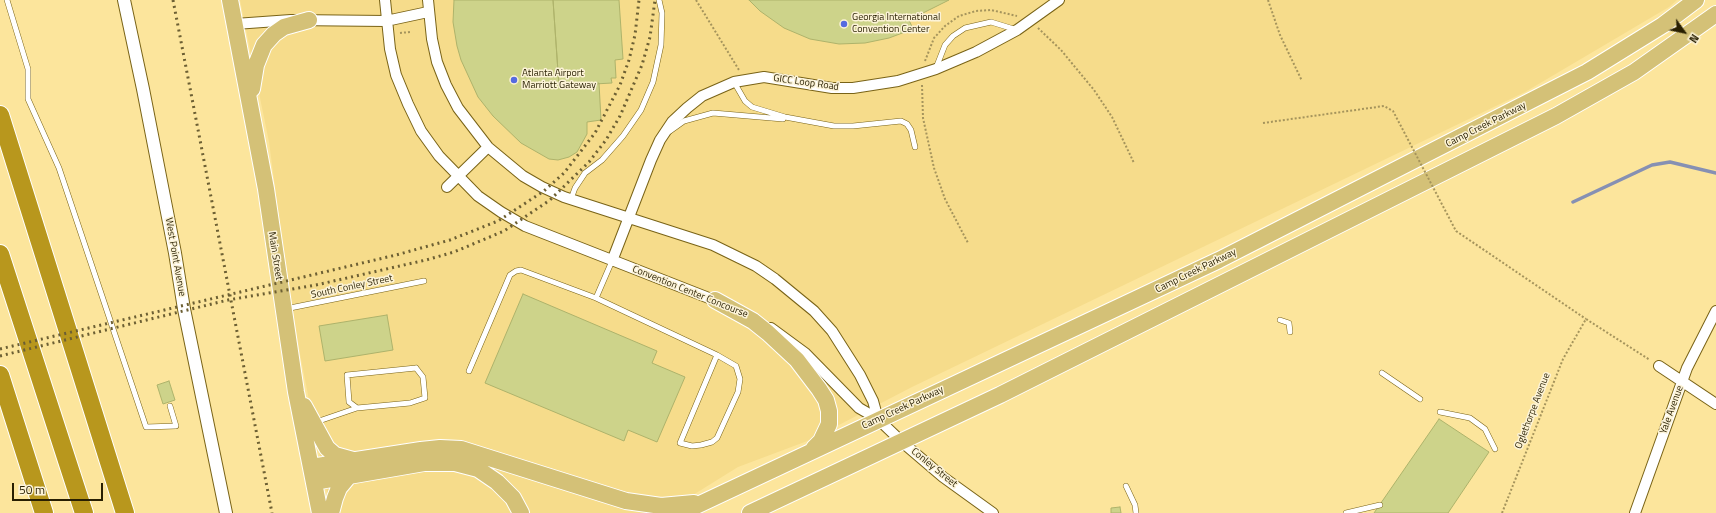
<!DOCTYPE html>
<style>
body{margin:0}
#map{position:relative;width:1716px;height:513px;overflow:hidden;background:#fce59c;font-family:"Titillium Web",sans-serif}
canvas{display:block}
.north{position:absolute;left:1664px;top:12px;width:40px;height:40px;-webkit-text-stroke:3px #fcf3d7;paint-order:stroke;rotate:123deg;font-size:11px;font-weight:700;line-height:16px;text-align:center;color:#281f01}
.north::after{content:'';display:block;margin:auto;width:14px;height:18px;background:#281f01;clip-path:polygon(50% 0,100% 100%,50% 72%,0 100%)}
.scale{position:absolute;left:12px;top:483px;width:91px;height:18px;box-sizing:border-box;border:2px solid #281f01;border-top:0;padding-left:5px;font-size:12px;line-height:14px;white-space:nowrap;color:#281f01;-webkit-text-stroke:3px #fcf3d7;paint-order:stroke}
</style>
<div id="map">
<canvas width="1716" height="513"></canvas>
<div class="north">N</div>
<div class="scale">50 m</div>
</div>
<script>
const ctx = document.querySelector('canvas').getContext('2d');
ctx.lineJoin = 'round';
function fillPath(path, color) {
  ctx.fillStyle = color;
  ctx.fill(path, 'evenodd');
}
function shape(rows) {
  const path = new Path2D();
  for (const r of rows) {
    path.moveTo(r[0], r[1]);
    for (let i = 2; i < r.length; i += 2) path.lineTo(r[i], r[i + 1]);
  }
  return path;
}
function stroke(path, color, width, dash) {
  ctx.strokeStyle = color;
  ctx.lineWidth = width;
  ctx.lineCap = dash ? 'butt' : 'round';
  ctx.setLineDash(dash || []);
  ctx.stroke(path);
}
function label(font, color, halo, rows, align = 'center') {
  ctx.font = font + ' "Titillium Web",sans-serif';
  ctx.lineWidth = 3;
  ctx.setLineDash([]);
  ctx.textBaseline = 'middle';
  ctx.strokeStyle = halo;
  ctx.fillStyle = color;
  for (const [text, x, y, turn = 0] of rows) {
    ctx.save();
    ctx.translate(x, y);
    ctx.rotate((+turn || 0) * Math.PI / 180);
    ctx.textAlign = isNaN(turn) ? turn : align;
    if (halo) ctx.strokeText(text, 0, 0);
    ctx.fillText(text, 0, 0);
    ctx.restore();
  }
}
fillPath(shape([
 [240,0,1677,0,1669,7,1525,92,912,387,810,440,738,467,664,513,331,513,300,354,285,263,269,142]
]), '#f6dc8b');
stroke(shape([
 [1573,202,1652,165,1670,162,1716,173]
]), '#8690b3', 3.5);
const building = shape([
 [454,0,553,0,559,86,599,83,601,120,587,122,587,134,577,152,569,157,558,160,549,159,521,143,493,116,478,97,461,60,457,46,453,22,454,0],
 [553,0,619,0,623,59,615,60,616,78,611,78,612,83,559,86,553,0],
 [749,0,949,0,909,20,913,29,889,38,865,43,839,44,810,39,784,28,760,11,749,0],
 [523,294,657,351,652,363,685,377,657,442,628,430,624,441,485,383,523,294],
 [387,315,393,350,325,361,319,326,387,315],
 [169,381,175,400,163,404,157,385,169,381],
 [1439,419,1489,452,1448,513,1374,513,1439,419],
 [1120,507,1121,513,1111,513,1111,508,1120,507]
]);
fillPath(building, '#cdd38a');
stroke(building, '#aeb36b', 1);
const service = shape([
 [7,0,28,69,28,99,59,168,146,427,176,426,170,406],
 [936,68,945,45,953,36,965,28,991,22,1017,30],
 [734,82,745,101,752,107,785,117,834,126,853,126,901,121,907,124,911,130,915,147],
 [670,131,684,121,713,113,783,119],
 [571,199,575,188,585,173,602,160,623,136,641,110,653,82,661,45,662,13,659,0],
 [612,261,596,298,717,355,736,366,740,379,738,392,717,438,712,442,701,445,692,446,680,443,717,355],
 [285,309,424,281],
 [1280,320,1289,323,1290,332],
 [416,368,423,377,425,398,410,403,357,408,349,402,347,375,416,368],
 [469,371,510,275,516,271,521,270,596,298],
 [1382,373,1420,399],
 [1440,412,1470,418,1485,429,1495,449],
 [316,422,357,408],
 [1126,486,1135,505,1136,513],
 [1346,513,1380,505]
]);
const minor = shape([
 [385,0,390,49,396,75,408,104,421,131,439,156,478,196,501,212,525,226,719,302],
 [428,0,432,39,437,62,446,85,458,108,488,147,523,176,542,187,564,197,713,245,756,266,775,279,814,311,832,331,860,375,873,401,878,419],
 [235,24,291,20,386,21,428,12],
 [447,187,488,147],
 [612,261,651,160,660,140,672,122,687,108,702,96,734,82,764,77,832,88,853,88,898,81,936,69,976,52,1017,30,1059,0],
 [771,328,805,353,859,408,878,419,902,442,943,477,993,513],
 [1659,366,1716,404],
 [1635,513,1687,368,1716,311]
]);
const tertiary = shape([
 [124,0,143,89,175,253,184,309,226,513]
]);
const primary = shape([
 [230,0,266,189,296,392,320,513],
 [252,89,256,65,264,45,274,34,284,27,309,20],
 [715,300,753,321,768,333,797,360,819,389,826,400,829,411,829,424,821,441,814,448],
 [304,406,327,448,335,455,353,460],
 [311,467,421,450,440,448,461,449,626,501,661,506,694,503],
 [314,482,424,463,455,463,478,469,497,482,513,498,521,513],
 [331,513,335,498,339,488,349,476],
 [681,513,1219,260,1587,72,1663,25,1696,0],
 [750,513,1000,395,1556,116,1634,72,1716,14]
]);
const motorway = shape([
 [0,115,125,513],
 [0,254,84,513],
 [0,375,44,513]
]);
stroke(service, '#796317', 6);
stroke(minor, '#796317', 12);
stroke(tertiary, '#796317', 14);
stroke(primary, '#fff', 18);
stroke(motorway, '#fff', 20);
stroke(shape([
 [696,0,739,70],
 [1268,0,1280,35,1302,81],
 [1038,28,1061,50,1094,90,1112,117,1134,163],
 [400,33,410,32],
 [925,61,934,38,945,26,959,16,976,11,991,10,1017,16],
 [922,85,923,118,934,168,945,199,968,243],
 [1502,513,1563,359,1586,319,1650,360]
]), '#a5945c', 2, [2, 2]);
stroke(service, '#fff', 5);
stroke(minor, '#fff', 10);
stroke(tertiary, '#fff', 12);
stroke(primary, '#d4c177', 16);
stroke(motorway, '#b8971d', 18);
stroke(shape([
 [173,0,272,513],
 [0,349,396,255,450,240,498,221,544,191,564,173,595,133,620,85,629,60,635,35,639,0],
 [0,356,228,300,316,285,426,260,454,252,504,231,550,200,589,162,606,140,620,116,642,65,650,37,655,0]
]), '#6c5f33', 3, [2, 4]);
stroke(shape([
 [1263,123,1384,106,1393,111,1456,231,1586,319]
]), '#a5945c', 2, [2, 2]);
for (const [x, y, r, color] of [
 [844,24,4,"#556ae0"],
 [514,80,4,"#556ae0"]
]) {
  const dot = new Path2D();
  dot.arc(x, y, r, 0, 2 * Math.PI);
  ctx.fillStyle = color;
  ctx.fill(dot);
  stroke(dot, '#fcf3d7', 1.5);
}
label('10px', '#281f01', '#fcf3d7', [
 ["Georgia International",852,18],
 ["Convention Center",852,30],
 ["Atlanta Airport",522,74],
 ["Marriott Gateway",522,86]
], 'left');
label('10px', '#281f01', '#fcf3d7', [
 ["GICC Loop Road",806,83,8],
 ["Camp Creek Parkway",1486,125,-27],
 ["Main Street",275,256,81],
 ["West Point Avenue",175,257,80],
 ["Camp Creek Parkway",1196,271,-26],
 ["South Conley Street",352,287,-12],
 ["Convention Center Concourse",690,292,22],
 ["Camp Creek Parkway",903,408,-25],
 ["Yale Avenue",1672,410,-70],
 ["Oglethorpe Avenue",1533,411,-69],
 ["Conley Street",934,468,39]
]);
</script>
